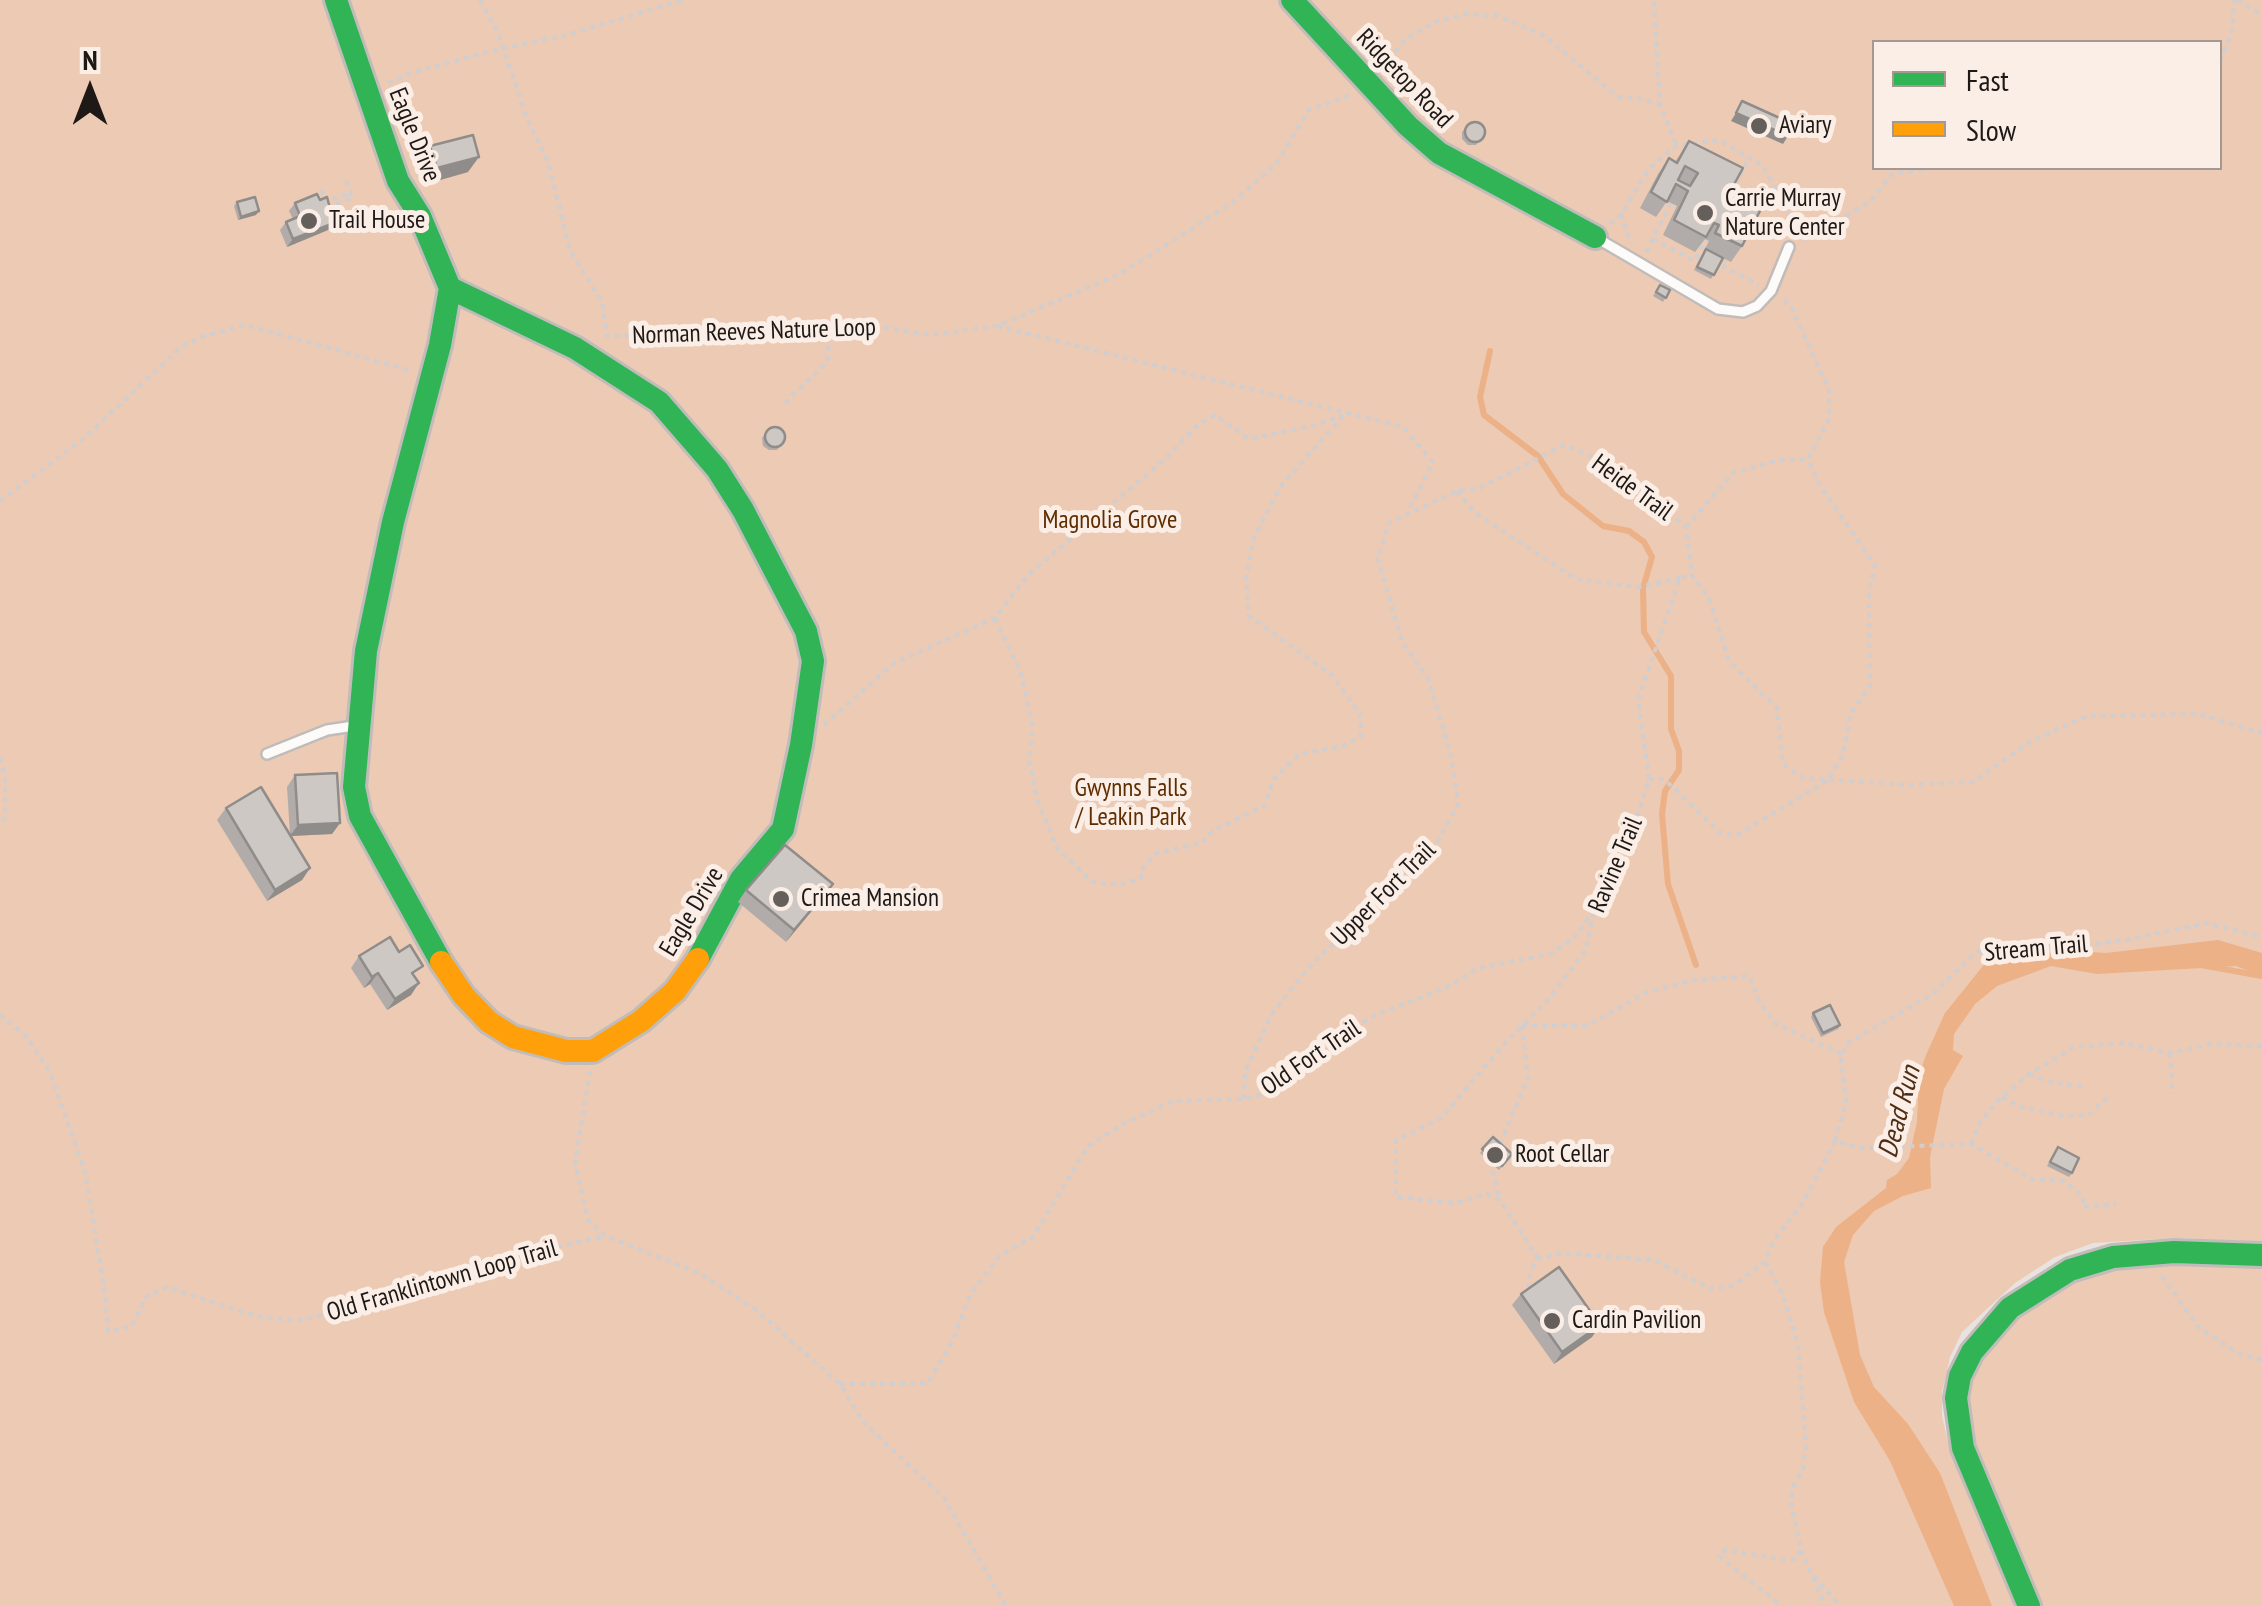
<!DOCTYPE html>
<style>
body{margin:0}
#map{position:relative;width:2262px;height:1606px;overflow:hidden;background:#e9e2de;font-family:"PT Sans Narrow",sans-serif}
canvas{display:block}
.legend{position:absolute;left:1872px;top:40px;width:350px;height:130px;box-sizing:border-box;background:#fbeee6;border:2px solid #a39993;margin:0;padding:12px 18px;list-style:none;font-size:30px;color:#1e1916}
.legend li{display:flex;align-items:center;gap:20px;height:50px}
.legend b{width:50px;border:2px solid #a39993}
.north{position:absolute;left:40px;top:40px;width:100px;height:100px;-webkit-text-stroke:8px #fbeee6;paint-order:stroke;rotate:0deg;font-size:28px;font-weight:700;line-height:40px;text-align:center;color:#1e1916}
.north::after{content:'';display:block;margin:auto;width:35px;height:45px;background:#1e1916;clip-path:polygon(50% 0,100% 100%,50% 72%,0 100%)}
</style>
<div id="map">
<canvas width="2262" height="1606"></canvas>
<ul class="legend">
<li><b style="height:12px;background:#30b455"></b>Fast</li>
<li><b style="height:12px;background:#ff9f0a"></b>Slow</li>
</ul>
<div class="north">N</div>
</div>
<script>
const ctx = document.querySelector('canvas').getContext('2d');
ctx.lineJoin = 'round';
function fillPath(path, color) {
  ctx.fillStyle = color;
  ctx.fill(path, 'evenodd');
}
function shape(rows) {
  const path = new Path2D();
  for (const r of rows) {
    if (r.length === 3) {
      path.moveTo(r[0] + r[2], r[1]);
      path.arc(r[0], r[1], r[2], 0, 2 * Math.PI);
      continue;
    }
    path.moveTo(r[0], r[1]);
    for (let i = 2; i < r.length; i += 2) path.lineTo(r[i], r[i + 1]);
  }
  return path;
}
function stroke(path, color, width, dash) {
  ctx.strokeStyle = color;
  ctx.lineWidth = width;
  ctx.lineCap = dash ? 'butt' : 'round';
  ctx.setLineDash(dash || []);
  ctx.stroke(path);
}
function label(font, color, halo, rows, align = 'center') {
  ctx.font = font + ' "PT Sans Narrow",sans-serif';
  ctx.lineWidth = 10;
  ctx.setLineDash([]);
  ctx.textBaseline = 'middle';
  ctx.strokeStyle = halo;
  ctx.fillStyle = color;
  for (const [text, x, y, turn = 0] of rows) {
    ctx.save();
    ctx.translate(x, y);
    ctx.rotate((+turn || 0) * Math.PI / 180);
    ctx.textAlign = isNaN(turn) ? turn : align;
    if (halo) ctx.strokeText(text, 0, 0);
    ctx.fillText(text, 0, 0);
    ctx.restore();
  }
}
fillPath(shape([
 [0,0,2262,0,2262,1242,2178,1238,2093,1243,2055,1257,2015,1283,1962,1332,1950,1357,1942,1392,1942,1416,1950,1451,2018,1606,0,1606],
 [1874,42,2220,42,2220,168,1874,168],
 [2132,1262,2262,1262,2262,1606,2041,1606,1980,1461,1966,1398,1976,1361,2007,1322,2083,1274]
]), '#eccab4');
fillPath(shape([
 [2218,940,2262,953,2262,976,2236,966,2097,974,2051,966,1997,986,1975,1004,1954,1034,1953,1050,1963,1056,1944,1089,1930,1157,1931,1188,1903,1196,1874,1211,1853,1235,1844,1262,1860,1355,1874,1387,1908,1424,1940,1473,1992,1606,1954,1606,1890,1461,1854,1402,1824,1312,1820,1282,1823,1247,1836,1227,1886,1188,1887,1180,1897,1174,1909,1158,1917,1122,1919,1075,1926,1055,1945,1013,1991,956,2076,951,2106,953]
]), '#ecb187');
stroke(shape([
 [1490,351,1480,397,1484,415,1538,456,1563,494,1603,526,1629,531,1644,542,1652,557,1643,588,1644,632,1671,676,1671,729,1679,751,1679,770,1665,791,1662,814,1668,884,1696,965],
 [2201,965,2262,976]
]), '#ecb187', 6);
const lane = shape([
 [1595,237,1718,309,1743,312,1757,306,1771,291,1789,247],
 [267,754,327,730,354,726]
]);
const fast = shape([
 [336,0,398,181,420,216,450,288,440,345,393,522,366,651,354,787,360,816,441,962],
 [1292,0,1408,126,1439,153,1595,237],
 [450,288,575,348,659,402,717,469,743,510,806,631,813,661,801,745,783,829,741,879,698,959],
 [2029,1606,1963,1448,1956,1398,1960,1376,1972,1352,2010,1308,2070,1270,2113,1257,2174,1252,2262,1255]
]);
const slow = shape([
 [441,962,464,996,489,1022,513,1037,566,1051,593,1051,641,1021,675,991,698,959]
]);
stroke(lane, '#c1bcb9', 14);
stroke(fast, '#c1bcb9', 28);
stroke(slow, '#c1bcb9', 28);
stroke(shape([
 [480,0,498,33,528,121,548,162,570,250,602,302,607,336,758,335,868,325,930,335,997,326,1122,273,1232,203,1276,164,1309,110,1353,94],
 [2237,0,2262,15],
 [1654,2,1660,105,1676,144],
 [2220,61,2232,31,2234,0],
 [1382,67,1407,38,1437,21,1467,14,1498,16,1543,35,1618,97,1642,99,1660,105],
 [388,83,414,72,503,48,560,37,683,0],
 [1731,193,1749,158],
 [314,198,313,196,322,192,326,202,350,193],
 [327,208,352,198,346,180],
 [1621,214,1631,243],
 [1610,224,1621,214,1649,169,1676,146,1719,140,1763,166,1789,214,1789,232],
 [1653,239,1695,261,1706,239],
 [1802,240,1870,202,1892,174,1932,168],
 [1646,252,1671,203],
 [1721,259,1727,262,1724,267,1759,285],
 [1784,300,1791,306,1829,390,1829,419,1808,459,1820,486,1875,565,1869,594,1870,687,1851,713,1843,755,1827,781],
 [997,326,1403,427,1433,462,1408,512],
 [785,403,827,362,830,330],
 [1457,491,1474,512,1576,579,1639,587,1680,578],
 [0,501,82,440,181,347,201,337,245,325,413,371],
 [1686,527,1733,473,1779,460,1808,459],
 [995,618,1021,673,1033,728,1029,761,1038,801,1057,848,1092,882,1120,885,1141,878,1141,870,1156,853,1202,843,1212,831,1264,806,1274,779,1299,754,1343,746,1361,736,1360,713,1332,675,1249,616,1246,578,1254,538,1281,486,1345,414],
 [824,725,894,663,995,618,1027,576,1163,461,1198,425,1215,415,1249,439,1316,425,1341,416],
 [0,758,5,776,5,818,0,824],
 [1649,779,1664,779,1722,834,1737,835,1827,781],
 [0,1015,26,1036,50,1072,85,1172,105,1293,108,1332,132,1326,146,1297,167,1287,256,1316,296,1321,346,1310,502,1259,605,1236],
 [1522,1026,1589,1025,1647,992,1694,980,1749,976,1760,1003,1776,1024,1842,1054],
 [2170,1053,2173,1094],
 [590,1071,575,1163,588,1220,605,1236,699,1273,755,1309,840,1384,863,1422,944,1498,1005,1604,1011,1606],
 [2029,1074,2050,1082,2086,1087],
 [2002,1097,2018,1106,2064,1116,2090,1114,2110,1095],
 [1244,1099,1245,1072,1271,1015,1309,967,1436,845,1458,804,1451,755,1428,678,1402,642,1378,559,1389,523,1457,491,1480,488,1564,445,1605,462,1686,527,1692,575,1709,598,1729,661,1777,708,1783,764,1803,778,1908,785,1973,782,2030,742,2087,716,2199,714,2262,733],
 [1835,1141,1846,1103,1841,1059,1847,1044,1934,993,1977,951,2078,946,2131,939,2206,923,2262,937],
 [1500,1144,1528,1078,1522,1026],
 [1971,1144,1981,1120,2002,1097,2029,1074,2074,1047,2124,1043,2170,1053,2211,1044,2262,1046],
 [1490,1161,1500,1200],
 [1538,1259,1500,1200,1487,1194,1456,1203,1396,1197,1396,1140,1441,1118,1506,1042,1546,1002,1586,950,1594,910,1632,833,1649,779,1638,700,1680,578,1692,575],
 [1765,1262,1782,1293,1798,1344,1806,1446,1803,1469,1793,1487,1791,1503,1801,1550,1797,1559,1786,1560,1726,1550,1719,1556,1782,1606],
 [2162,1276,2198,1327,2239,1354,2262,1360],
 [1529,1288,1531,1270,1538,1259,1561,1253,1654,1260,1711,1289,1734,1285,1765,1262,1773,1242,1804,1201,1835,1141,1860,1148,1971,1144,2031,1179,2064,1181,2083,1197,2083,1207,2116,1204],
 [840,1384,928,1383,952,1342,970,1295,1000,1255,1033,1237,1088,1146,1125,1123,1173,1101,1244,1099,1265,1094,1346,1031,1376,1015,1445,988,1478,968,1550,954,1576,936,1594,910],
 [1801,1550,1825,1606],
 [1814,1576,1840,1606]
]), '#d0cece', 4, [5, 5]);
stroke(lane, '#fcfbfa', 9);
stroke(fast, '#30b455', 22);
stroke(slow, '#ff9f0a', 22);
fillPath(shape([
 [1470,122,1484,136,1476,145,1468,145,1462,139,1462,132],
 [1689,141,1731,190,1742,246,1731,262,1723,258,1711,279,1694,270,1709,241,1705,239,1695,252,1663,235,1677,206,1667,201,1656,217,1640,208,1658,174,1669,158,1675,162],
 [430,146,468,172,426,184,420,162],
 [237,202,256,215,238,220,234,206],
 [295,203,328,230,287,247,280,230,286,222,293,219,289,211],
 [1660,285,1670,290,1663,302,1653,296],
 [770,428,785,440,777,450,769,450,763,446,762,438],
 [295,775,340,823,332,834,291,836,310,868,302,880,267,901,217,820,226,808,290,835,287,787],
 [746,890,824,896,786,942,738,902],
 [359,956,415,977,411,995,387,1010,370,984,364,988,351,968],
 [1813,1013,1840,1025,1838,1029,1821,1037,1811,1017],
 [1493,1137,1512,1154,1499,1170,1480,1153],
 [2055,1151,2072,1173,2069,1177,2047,1166],
 [1521,1294,1600,1325,1592,1337,1554,1364,1512,1305]
]), '#b1aca9');
fillPath(shape([
 [1736,113,1788,136,1783,144,1731,121],
 [479,157,468,172,426,184,437,168],
 [259,211,256,215,238,220,241,217],
 [334,223,328,230,287,247,293,239],
 [340,823,332,834,290,836,298,825],
 [310,868,302,880,267,901,275,890],
 [833,884,824,896,786,942,794,930],
 [378,973,370,984,364,988,372,977],
 [419,983,411,995,387,1010,395,999],
 [1600,1325,1592,1337,1554,1364,1562,1352]
]), '#908c8a');
const building = shape([
 [1742,101,1793,124,1788,136,1736,113,1742,101],
 [1475,132,10],
 [473,135,479,157,437,168,430,146,473,135],
 [1689,141,1743,168,1731,190,1763,205,1742,246,1715,233,1719,225,1714,223,1706,237,1674,220,1688,191,1676,184,1667,202,1651,192,1669,158,1677,163,1689,141],
 [1685,166,1698,173,1690,186,1678,180,1685,166],
 [317,194,320,200,327,197,334,223,293,239,286,222,300,216,295,203,317,194],
 [255,197,259,211,241,217,237,202,255,197],
 [1706,249,1723,258,1714,275,1697,267,1706,249],
 [1660,285,1670,290,1666,298,1656,292,1660,285],
 [775,437,10],
 [337,773,340,823,298,825,295,775,337,773],
 [261,787,310,868,275,890,226,808,261,787],
 [785,845,833,884,794,930,746,890,785,845],
 [390,937,399,952,410,945,423,966,412,973,419,983,395,999,378,973,372,977,359,956,390,937],
 [1830,1005,1840,1025,1823,1033,1813,1013,1830,1005],
 [1493,1137,1512,1154,1502,1166,1482,1149,1493,1137],
 [2058,1147,2079,1158,2072,1173,2050,1162,2058,1147],
 [1559,1267,1600,1325,1562,1352,1521,1294,1559,1267]
]);
fillPath(building, '#cec8c5');
stroke(building, '#908c8a', 2.5);
for (const [x, y, r, color] of [
 [1759,126,10,"#655f5c"],
 [1705,213,10,"#655f5c"],
 [309,221,10,"#655f5c"],
 [781,899,10,"#655f5c"],
 [1495,1155,10,"#655f5c"],
 [1552,1321,10,"#655f5c"]
]) {
  const dot = new Path2D();
  dot.arc(x, y, r, 0, 2 * Math.PI);
  ctx.fillStyle = color;
  ctx.fill(dot);
  stroke(dot, '#fbeee6', 4);
}
label('25px', '#1e1916', '#fbeee6', [
 ["Ridgetop Road",1404,79,46],
 ["Eagle Drive",414,135,68],
 ["Norman Reeves Nature Loop",754,332,-2],
 ["Heide Trail",1632,488,36],
 ["Ravine Trail",1616,865,-67],
 ["Upper Fort Trail",1384,894,-45],
 ["Eagle Drive",692,912,-59],
 ["Stream Trail",2036,949,-5],
 ["Old Fort Trail",1311,1058,-34],
 ["Old Franklintown Loop Trail",442,1281,-16]
]);
label('25px', '#1e1916', '#fbeee6', [
 ["Aviary",1779,126],
 ["Carrie Murray",1725,199],
 ["Nature Center",1725,228],
 ["Trail House",329,221],
 ["Crimea Mansion",801,899],
 ["Root Cellar",1515,1155],
 ["Cardin Pavilion",1572,1321]
], 'left');
label('25px', '#5f2d00', '#fbeee6', [
 ["Magnolia Grove",1110,521],
 ["Gwynns Falls",1131,789],
 ["/ Leakin Park",1131,818]
]);
label('italic 28px', '#4f2e16', '#fbeee6', [
 ["Dead Run",1900,1112,-75]
]);
</script>
